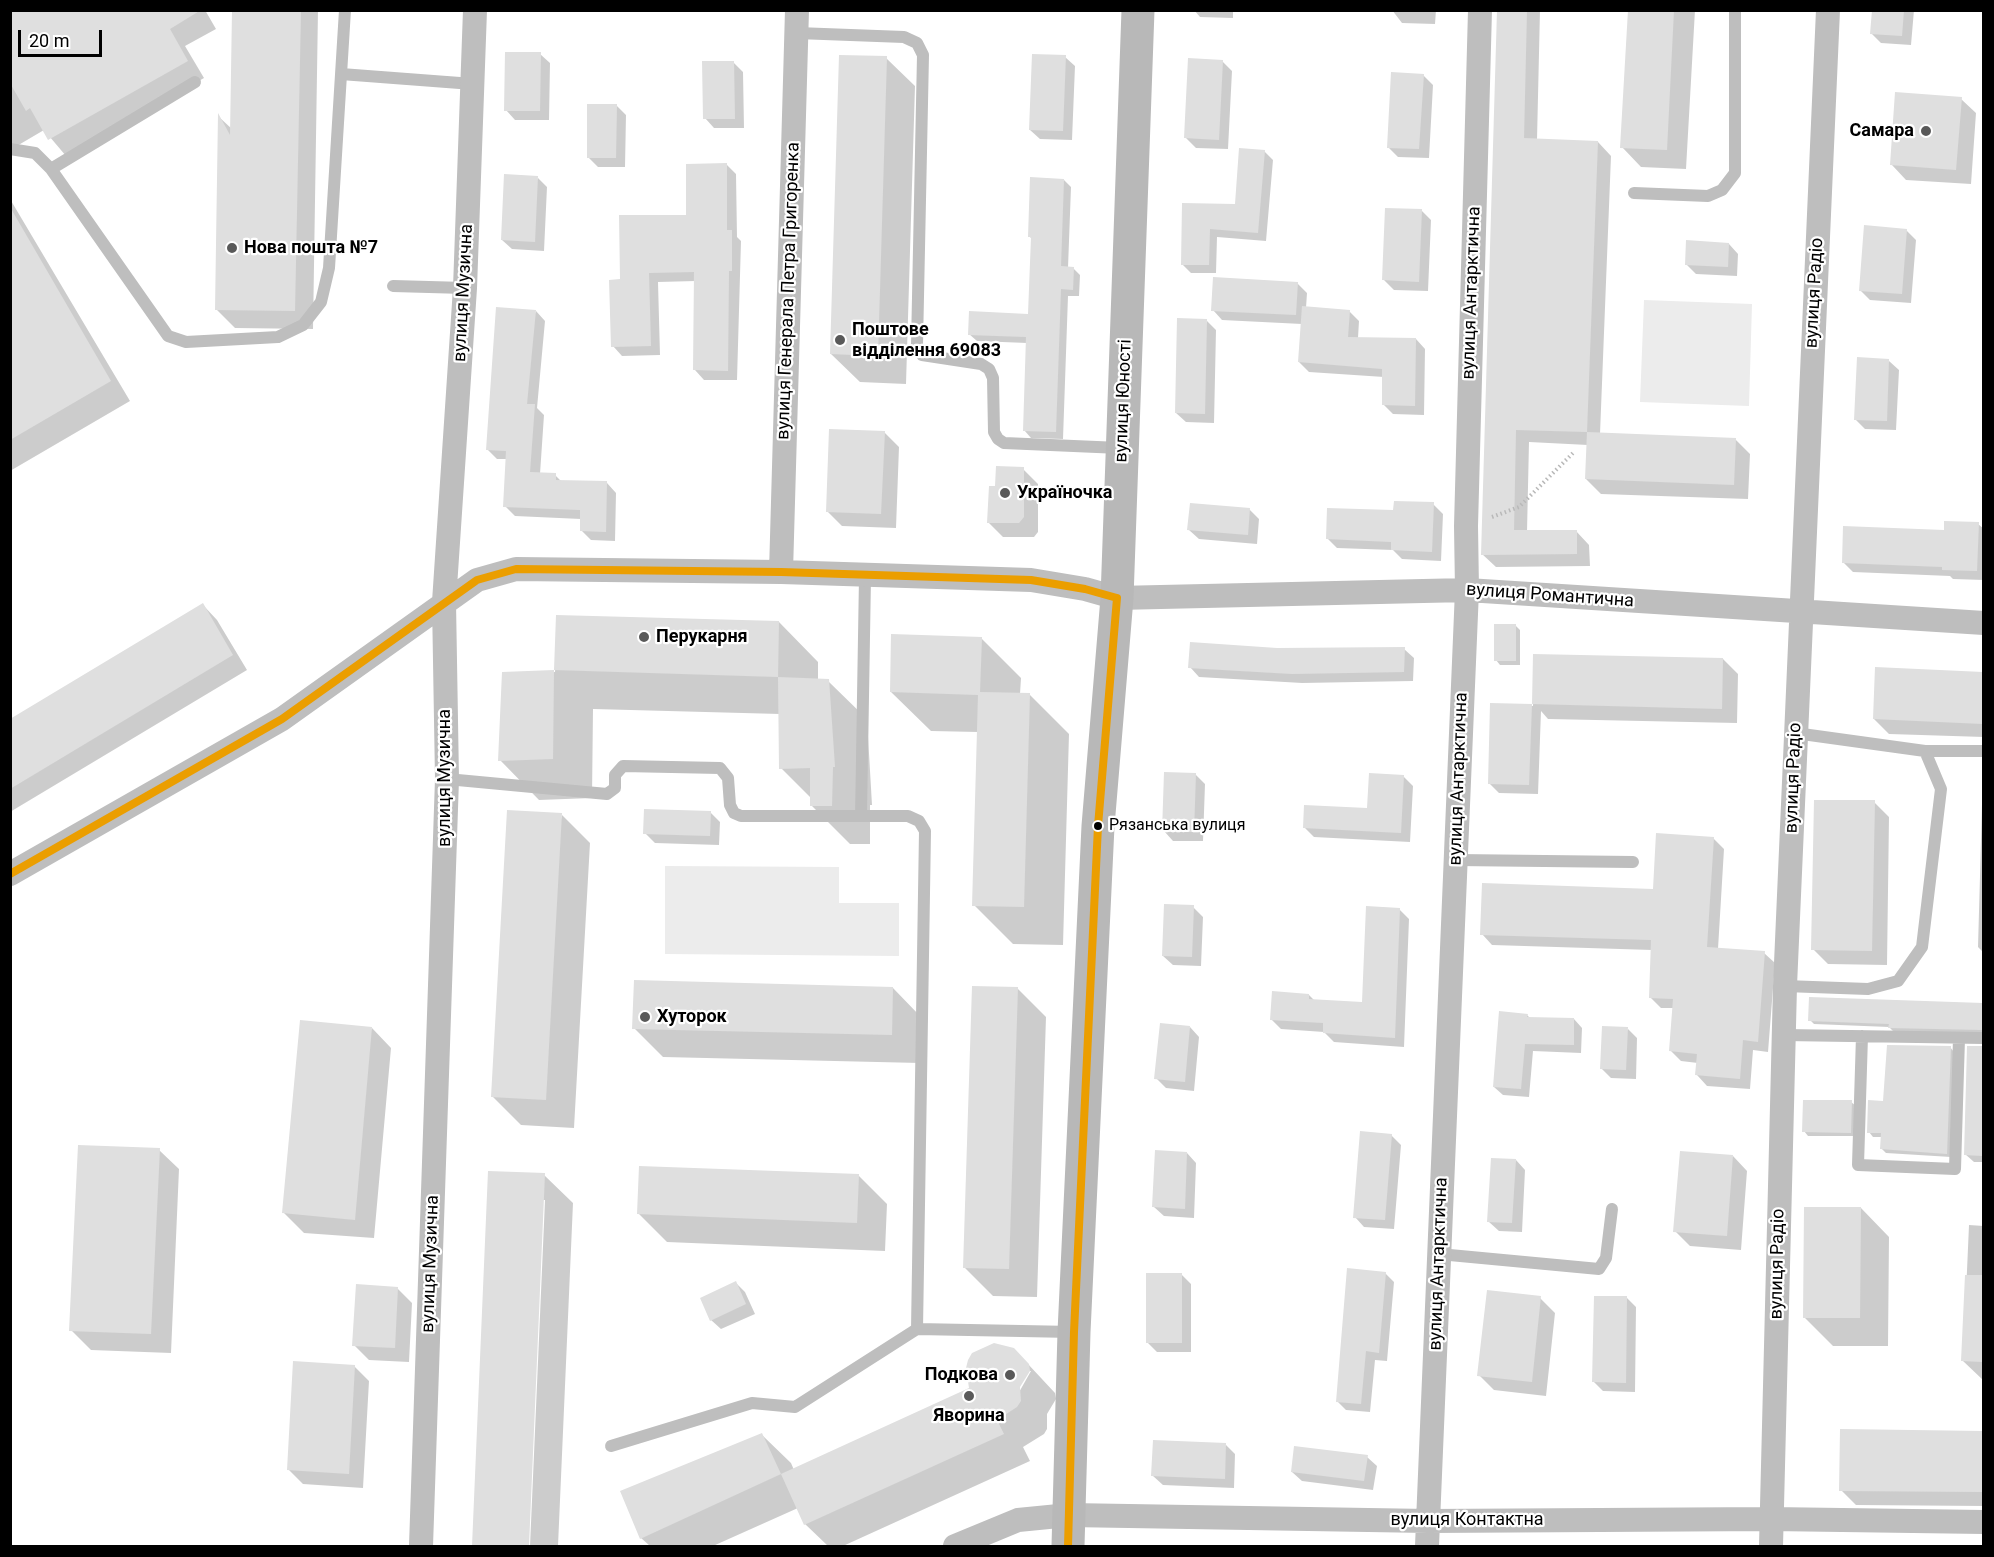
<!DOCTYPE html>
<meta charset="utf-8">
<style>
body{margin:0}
#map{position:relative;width:1994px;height:1557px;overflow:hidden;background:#fff;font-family:Roboto,sans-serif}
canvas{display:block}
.frame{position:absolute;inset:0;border:12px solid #000;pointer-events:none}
.scale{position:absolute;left:18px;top:30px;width:84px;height:27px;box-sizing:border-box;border:3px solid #000;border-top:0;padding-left:8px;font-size:18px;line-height:21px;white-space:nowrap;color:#000;-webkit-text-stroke:4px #fff;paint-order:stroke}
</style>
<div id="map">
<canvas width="1994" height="1557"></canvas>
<div class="frame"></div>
<div class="scale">20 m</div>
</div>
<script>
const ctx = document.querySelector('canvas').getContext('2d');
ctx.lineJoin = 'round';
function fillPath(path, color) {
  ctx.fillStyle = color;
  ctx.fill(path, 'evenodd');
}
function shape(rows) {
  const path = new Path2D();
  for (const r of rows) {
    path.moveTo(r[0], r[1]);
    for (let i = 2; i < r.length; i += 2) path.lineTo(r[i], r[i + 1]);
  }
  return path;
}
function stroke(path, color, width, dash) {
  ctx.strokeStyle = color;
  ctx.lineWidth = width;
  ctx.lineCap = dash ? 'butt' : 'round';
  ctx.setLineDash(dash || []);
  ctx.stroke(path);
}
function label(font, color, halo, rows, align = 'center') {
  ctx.font = font + ' Roboto,sans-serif';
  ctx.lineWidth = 4.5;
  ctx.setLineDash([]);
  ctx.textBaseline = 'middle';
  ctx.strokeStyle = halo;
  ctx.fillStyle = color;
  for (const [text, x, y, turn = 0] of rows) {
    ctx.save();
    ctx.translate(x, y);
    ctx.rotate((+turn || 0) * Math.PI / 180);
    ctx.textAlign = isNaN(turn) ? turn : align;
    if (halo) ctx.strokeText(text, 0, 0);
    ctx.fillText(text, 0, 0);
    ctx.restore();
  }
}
fillPath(shape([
 [1644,300,1752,304,1749,406,1640,402],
 [665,866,839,867,839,903,899,903,899,956,665,954]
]), '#ececec');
fillPath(shape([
 [10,10,205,10,216,29,185,46,204,78,66,156,44,130,10,150],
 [234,10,318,10,313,329,235,328,217,310,219,117,232,129],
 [1194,10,1233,10,1233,18,1200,17],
 [1392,10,1436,10,1435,24,1402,23],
 [1498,10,1540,10,1537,140,1598,142,1611,156,1600,434,1735,439,1750,454,1748,499,1601,494,1586,479,1588,445,1529,442,1527,532,1576,531,1589,545,1590,566,1496,567,1482,554],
 [1629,10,1695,10,1686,169,1641,167,1622,147],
 [1873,10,1914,10,1911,45,1881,43,1871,33],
 [540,54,550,63,549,120,515,120,506,110],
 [1065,57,1075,66,1072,140,1040,139,1030,130],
 [886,58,915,86,906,384,860,382,831,354],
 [1222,61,1232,71,1228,149,1196,148,1186,138],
 [733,62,743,72,744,128,714,128,705,118],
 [1423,75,1433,85,1429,158,1398,157,1388,147],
 [1961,99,1976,113,1971,184,1906,180,1892,165],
 [616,105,626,115,625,167,598,167,588,157],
 [1264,151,1273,160,1266,241,1217,237,1216,273,1191,273,1182,264,1184,205,1236,206],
 [727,165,736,174,737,237,741,241,737,380,704,380,695,370,696,281,658,282,660,355,622,356,613,346,621,281,687,216],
 [538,178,547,187,544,251,512,249,502,240],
 [1064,180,1071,187,1068,268,1073,268,1080,275,1079,296,1068,296,1063,439,1031,438,1024,430,1027,343,977,341,969,334,1029,315,1033,240,1029,236],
 [10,199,130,401,10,471],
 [1421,210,1431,220,1428,291,1394,290,1384,280],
 [1906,230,1916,240,1911,303,1870,300,1860,290],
 [1729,244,1738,254,1737,276,1696,274,1686,264],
 [1297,283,1307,293,1306,308,1349,311,1359,321,1358,338,1416,339,1425,349,1424,415,1393,414,1383,404,1384,377,1309,372,1299,362,1302,324,1222,320,1213,310],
 [536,311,545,321,537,408,544,415,540,474,555,475,562,482,607,483,616,493,615,541,591,540,581,530,581,519,515,516,505,506,507,459,497,459,487,449],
 [1207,321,1216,330,1214,423,1186,422,1176,413],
 [1889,361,1899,370,1896,430,1865,429,1855,419],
 [884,432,899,447,896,528,842,526,827,511],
 [1023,469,1038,484,1038,532,1034,537,1003,537,988,522,997,488],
 [1433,504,1443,514,1441,561,1402,559,1393,550,1337,548,1327,538,1395,512],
 [1249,509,1259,519,1257,544,1199,539,1189,530],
 [1978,524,1984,529,1984,580,1953,579,1950,576,1853,572,1843,562],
 [203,605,217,620,247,670,10,812,10,721],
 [557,617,779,622,818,662,818,680,828,681,867,719,872,805,870,805,870,844,850,844,812,806,812,799,781,768,780,714,593,709,592,798,539,800,500,760,503,673,555,672],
 [1515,625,1520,630,1520,665,1500,665,1496,660],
 [981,638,1021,678,1020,694,1029,694,1069,734,1063,945,1013,944,974,905,978,732,931,731,891,692],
 [1277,649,1404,649,1414,658,1413,681,1302,683,1199,677,1190,667],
 [1534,655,1723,659,1738,674,1737,723,1548,719,1541,711,1538,794,1499,793,1489,783,1492,705,1533,706],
 [1876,669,1984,673,1984,737,1889,734,1874,719],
 [1195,774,1205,784,1203,841,1173,841,1164,831],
 [1403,776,1413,786,1410,842,1314,837,1305,828,1368,809],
 [1874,802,1889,817,1887,965,1828,964,1813,949],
 [1982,804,1984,804,1984,953,1978,947],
 [710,812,720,822,719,845,655,843,645,833],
 [562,815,590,843,574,1128,521,1125,492,1096],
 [1713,838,1724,849,1718,949,1764,953,1775,963,1768,1052,1753,1050,1750,1089,1707,1086,1697,1075,1698,1063,1681,1061,1671,1051,1674,1008,1661,1008,1650,997,1652,950,1492,945,1482,934,1654,890],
 [1193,907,1203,917,1201,966,1173,965,1163,956],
 [1399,909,1409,919,1404,1047,1334,1042,1324,1032,1281,1029,1271,1019,1309,995,1315,1001,1363,1004],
 [893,988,921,1017,920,1063,663,1057,634,1028],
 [1017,988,1046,1017,1037,1297,993,1296,964,1267],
 [1811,999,1984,1005,1984,1035,1894,1032,1889,1027,1814,1024,1810,1020],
 [1527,1015,1530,1018,1574,1019,1582,1028,1581,1053,1533,1051,1529,1097,1503,1095,1494,1087],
 [1190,1027,1199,1037,1194,1091,1166,1088,1156,1078],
 [372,1028,391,1048,374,1238,304,1233,284,1213],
 [1628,1029,1637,1038,1636,1079,1611,1078,1601,1068],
 [1950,1047,1954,1052,1951,1157,1886,1153,1881,1148,1882,1137,1873,1137,1869,1132,1884,1102],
 [1968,1047,1984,1047,1984,1162,1974,1162,1965,1154],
 [1851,1102,1856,1106,1855,1136,1808,1136,1804,1131],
 [1391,1135,1401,1145,1394,1229,1364,1227,1355,1217],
 [159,1150,179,1169,171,1353,91,1350,71,1330],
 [1187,1153,1196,1163,1194,1218,1164,1216,1154,1207],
 [1733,1156,1747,1171,1741,1250,1690,1246,1675,1231],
 [1516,1160,1525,1170,1522,1232,1499,1231,1489,1222],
 [490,1172,544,1175,573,1203,558,1546,530,1546,545,1200,542,1200,527,1546,473,1546],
 [859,1176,887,1204,885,1251,667,1242,639,1214],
 [1861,1208,1889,1237,1888,1346,1833,1346,1805,1318],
 [1969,1225,1984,1226,1984,1381,1963,1361],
 [1385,1273,1394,1282,1387,1361,1375,1360,1370,1412,1346,1410,1337,1401],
 [1181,1274,1191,1284,1191,1352,1157,1352,1147,1342],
 [736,1283,745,1292,755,1314,721,1329,711,1320],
 [397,1288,412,1303,409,1362,369,1360,354,1345],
 [1540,1298,1555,1313,1546,1396,1494,1390,1479,1375],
 [1627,1298,1636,1307,1635,1392,1603,1391,1593,1381],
 [1014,1349,1055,1393,1056,1399,1047,1414,1047,1429,1044,1434,1023,1447,1030,1461,843,1546,828,1546,805,1524,798,1508,713,1546,650,1546,641,1538,762,1435,791,1463,794,1470,970,1389],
 [1028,1371,1031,1371,1018,1394,1015,1393],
 [354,1366,369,1381,363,1488,303,1484,288,1469],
 [1842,1431,1984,1433,1984,1506,1856,1505,1841,1490],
 [1226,1445,1235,1454,1234,1488,1163,1485,1153,1476],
 [1367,1457,1377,1466,1373,1490,1302,1481,1292,1472]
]), '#0003');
fillPath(shape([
 [10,10,201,10,170,29,188,61,48,140,30,108,26,111,10,83],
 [232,10,301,10,295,311,215,310,218,113,230,135],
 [1497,10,1527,10,1524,138,1598,141,1587,432,1516,430,1514,530,1577,530,1577,554,1481,555],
 [1628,10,1674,10,1667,150,1620,148],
 [1872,10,1904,10,1902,36,1870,34],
 [505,52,541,52,540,111,504,111],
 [1032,54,1066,55,1063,131,1029,130],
 [839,55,887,56,878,356,830,354],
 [1188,58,1223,60,1219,140,1184,138],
 [702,61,734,61,735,119,703,119],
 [1391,72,1424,74,1419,149,1387,148],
 [1895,92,1962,97,1956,170,1890,165],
 [587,104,617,104,616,158,587,158],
 [1239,148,1265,150,1258,233,1210,229,1209,265,1181,265,1182,203,1235,204],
 [727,163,727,230,732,230,732,271,729,271,728,371,693,370,694,272,649,273,651,346,611,347,609,280,620,279,619,215,686,215,686,164],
 [504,174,538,176,535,242,501,240],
 [1030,177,1064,179,1061,266,1074,267,1073,290,1061,289,1056,432,1023,431,1026,337,968,335,969,311,1028,314,1031,237,1028,237],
 [10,207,111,381,10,440],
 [1385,208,1422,209,1419,282,1382,280],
 [1864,225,1907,229,1902,294,1859,291],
 [1686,240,1729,243,1728,267,1685,265],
 [1213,277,1298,282,1296,315,1211,311],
 [1302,306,1350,310,1348,337,1416,338,1415,406,1382,405,1382,369,1298,362],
 [496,307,536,310,527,404,535,404,530,472,556,473,556,480,607,481,606,532,580,531,580,510,503,507,506,451,486,450],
 [1177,318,1207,319,1205,414,1175,413],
 [1857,357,1889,359,1887,421,1854,420],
 [829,429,885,431,881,514,826,512],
 [1587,432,1736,438,1734,485,1585,479],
 [996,466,1024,467,1024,517,1019,523,987,523,989,486,995,486],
 [1394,501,1434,502,1432,552,1391,550,1391,542,1326,539,1327,508,1393,510],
 [1190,503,1250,508,1248,535,1187,530],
 [1944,521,1979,522,1977,571,1942,570,1942,567,1842,563,1843,526,1944,530],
 [203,603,233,655,10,789,10,719],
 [556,615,779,621,778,677,554,670],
 [1494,624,1516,624,1516,661,1494,661],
 [891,634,982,637,980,692,1030,693,1024,907,972,906,978,695,890,692],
 [1190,642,1277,648,1405,647,1404,672,1292,674,1188,668],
 [1533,654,1723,658,1722,709,1532,704],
 [1875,667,1983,672,1983,724,1873,719],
 [554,670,553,759,498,761,502,672],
 [778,677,829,679,835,767,833,767,832,806,810,806,810,768,779,769],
 [1490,703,1532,704,1529,785,1488,784],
 [1164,772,1196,773,1194,832,1162,832],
 [1369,773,1404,775,1401,833,1303,828,1304,805,1367,808],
 [1814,800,1875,800,1872,951,1811,950],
 [644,809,711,811,710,836,643,834],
 [507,810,562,813,546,1100,491,1097],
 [1656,833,1714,837,1707,947,1765,951,1758,1042,1743,1040,1740,1079,1695,1075,1697,1054,1669,1051,1673,999,1649,998,1651,940,1480,935,1482,883,1653,889],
 [1164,904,1194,905,1192,957,1162,956],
 [1366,906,1400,908,1395,1038,1323,1033,1323,1023,1270,1020,1272,991,1309,994,1309,999,1362,1002],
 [634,980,893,987,892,1035,632,1029],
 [972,986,1018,987,1009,1269,963,1268],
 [1809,997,1983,1003,1983,1030,1888,1028,1889,1024,1808,1021],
 [1499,1011,1528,1014,1527,1017,1574,1018,1574,1045,1525,1044,1521,1089,1493,1087],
 [300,1020,372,1027,355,1220,282,1213],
 [1160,1023,1190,1026,1185,1082,1154,1079],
 [1602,1026,1628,1027,1626,1070,1600,1069],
 [1887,1045,1951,1046,1947,1154,1880,1149,1881,1133,1867,1133,1868,1100,1883,1101],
 [1967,1046,1983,1046,1983,1156,1964,1155],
 [1803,1100,1852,1100,1851,1133,1802,1132],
 [1360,1131,1392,1134,1385,1220,1353,1218],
 [78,1145,160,1148,151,1334,69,1331],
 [1155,1150,1187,1152,1185,1209,1152,1207],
 [1680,1151,1733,1155,1727,1236,1673,1232],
 [1491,1158,1516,1159,1512,1223,1487,1222],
 [639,1166,859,1174,857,1223,637,1214],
 [488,1171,545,1173,529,1546,472,1546],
 [1804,1207,1861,1207,1860,1318,1803,1318],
 [1347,1268,1386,1272,1379,1353,1366,1351,1361,1404,1336,1402],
 [1146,1273,1182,1273,1182,1343,1146,1343],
 [1965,1275,1983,1275,1983,1362,1961,1361],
 [736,1281,746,1304,710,1321,700,1298],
 [356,1284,398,1287,395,1348,352,1346],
 [1487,1290,1541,1296,1532,1382,1477,1376],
 [1594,1296,1627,1296,1626,1383,1592,1382],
 [994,1343,1014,1348,1029,1364,1030,1371,1020,1387,1021,1401,1017,1407,997,1420,1004,1434,804,1525,781,1474,969,1388,966,1368,968,1360,972,1353],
 [293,1361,355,1365,349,1474,287,1470],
 [1840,1429,1983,1431,1983,1492,1839,1491],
 [762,1433,781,1474,640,1539,620,1491],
 [1153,1440,1226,1443,1225,1479,1151,1476],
 [1294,1446,1368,1455,1364,1481,1291,1472]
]), '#dfdfdf');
stroke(shape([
 [1492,517,1519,507,1575,451]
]), '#b9b9b9', 4, [1.5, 3]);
stroke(shape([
 [797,33,904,37,917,43,923,55,917,345,922,355,981,364,989,369,993,378,994,432,998,439,1004,443,1120,448],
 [341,74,473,84],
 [10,149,35,153,51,169,168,336,186,342,278,337,303,325,321,302,329,268,345,10],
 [51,169,195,82],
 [1634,193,1708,196,1722,190,1735,173,1735,10],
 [393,286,465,288],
 [865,577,861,816,908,816,919,821,925,831,917,1329,1073,1332],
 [1925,751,1984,751],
 [447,779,607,794,615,788,615,775,623,766,720,768,728,778,730,805,734,813,741,816,861,816],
 [1456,860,1633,862],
 [1785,986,1868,989,1898,981,1922,947,1941,789,1925,751,1795,733],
 [1784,1035,1984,1038],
 [1862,1036,1858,1165,1955,1169,1959,1038],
 [1439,1254,1599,1269,1606,1258,1612,1209],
 [611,1446,752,1403,795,1407,917,1329]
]), '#bebebe', 12);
stroke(shape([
 [781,572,797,10],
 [10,874,282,719,477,580,516,569,781,572,1031,580,1085,589,1117,598,1467,590,1984,623],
 [421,1546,447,779,444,602,465,288,475,10],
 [955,1546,1018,1520,1069,1515,1428,1521,1771,1519,1984,1522],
 [1427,1546,1467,590,1466,526,1480,10],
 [1771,1546,1785,986,1828,10]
]), '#bebebe', 24);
stroke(shape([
 [1068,1546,1074,1332,1098,826,1117,598,1138,10]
]), '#b8b8b8', 33);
stroke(shape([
 [10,874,282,719,477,580,516,569,781,572,1031,580,1085,589,1117,598],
 [1068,1546,1074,1332,1098,826,1117,598]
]), '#eb9e00', 8);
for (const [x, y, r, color] of [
 [1926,131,6,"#595959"],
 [232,248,6,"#595959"],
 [840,340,6,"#595959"],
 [1005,493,6,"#595959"],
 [644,637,6,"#595959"],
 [1098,826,5,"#000"],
 [645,1017,6,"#595959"],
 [1010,1375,6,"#595959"],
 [969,1396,6,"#595959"]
]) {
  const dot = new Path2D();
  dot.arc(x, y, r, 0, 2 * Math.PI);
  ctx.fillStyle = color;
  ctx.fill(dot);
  stroke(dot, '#fff', 2);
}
label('16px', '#000', '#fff', [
 ["Рязанська вулиця",1109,826]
], 'left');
label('bold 18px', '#000', '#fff', [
 ["Самара",1914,131,"right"],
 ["Нова пошта №7",244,248],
 ["Поштове",852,330],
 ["відділення 69083",852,351],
 ["Україночка",1017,493],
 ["Перукарня",656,637],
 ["Хуторок",657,1017],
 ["Подкова",998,1375,"right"],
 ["Яворина",969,1416,"center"]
], 'left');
label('18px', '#000', '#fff', [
 ["вулиця Генерала Петра Григоренка",789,291,-88],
 ["вулиця Музична",464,293,-87],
 ["вулиця Антарктична",1472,293,-88],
 ["вулиця Радіо",1815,293,-87],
 ["вулиця Юності",1124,401,-88],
 ["вулиця Романтична",1550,596,4],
 ["вулиця Музична",445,778,-90],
 ["вулиця Радіо",1794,778,-88],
 ["вулиця Антарктична",1459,779,-88],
 ["вулиця Музична",431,1264,-88],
 ["вулиця Антарктична",1439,1264,-88],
 ["вулиця Радіо",1778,1264,-89],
 ["вулиця Контактна",1467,1520]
]);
</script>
